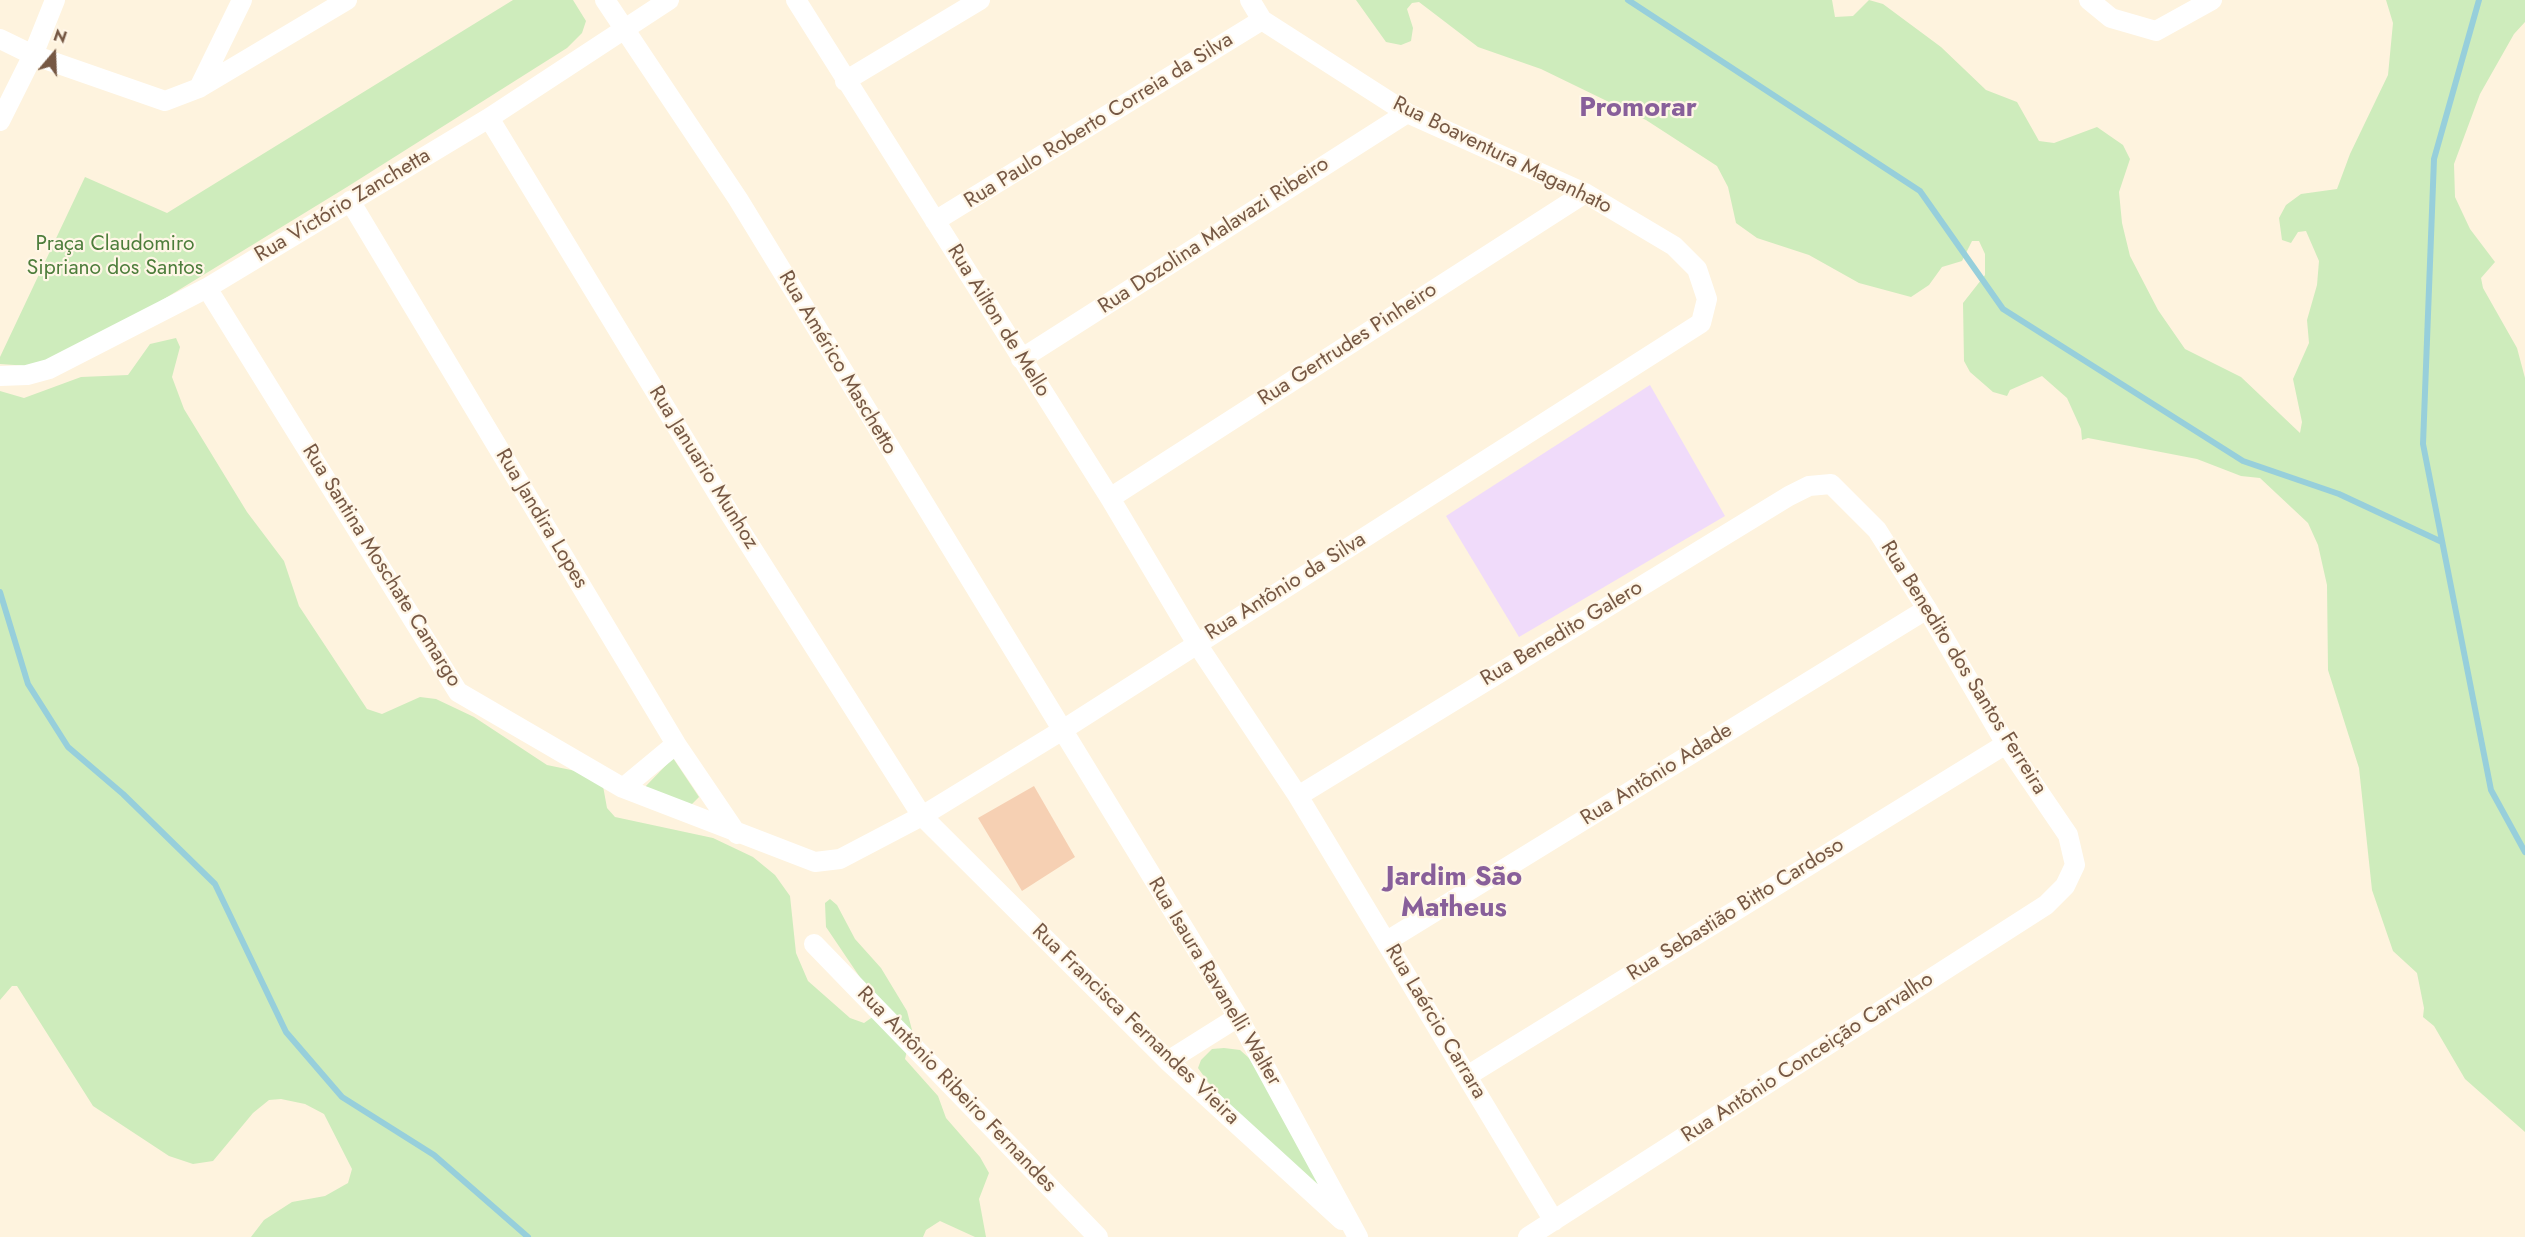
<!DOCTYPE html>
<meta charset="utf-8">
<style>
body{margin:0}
#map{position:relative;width:2525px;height:1237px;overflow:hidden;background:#fef3de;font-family:Jost,sans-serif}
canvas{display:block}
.north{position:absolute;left:24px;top:24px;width:60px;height:60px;-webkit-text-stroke:4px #fff6e6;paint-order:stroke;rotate:19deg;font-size:16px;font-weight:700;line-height:24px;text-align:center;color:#765844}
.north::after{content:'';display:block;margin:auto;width:21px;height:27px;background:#765844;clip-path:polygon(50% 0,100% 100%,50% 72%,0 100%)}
</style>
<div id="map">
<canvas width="2525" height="1237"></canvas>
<div class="north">N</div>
</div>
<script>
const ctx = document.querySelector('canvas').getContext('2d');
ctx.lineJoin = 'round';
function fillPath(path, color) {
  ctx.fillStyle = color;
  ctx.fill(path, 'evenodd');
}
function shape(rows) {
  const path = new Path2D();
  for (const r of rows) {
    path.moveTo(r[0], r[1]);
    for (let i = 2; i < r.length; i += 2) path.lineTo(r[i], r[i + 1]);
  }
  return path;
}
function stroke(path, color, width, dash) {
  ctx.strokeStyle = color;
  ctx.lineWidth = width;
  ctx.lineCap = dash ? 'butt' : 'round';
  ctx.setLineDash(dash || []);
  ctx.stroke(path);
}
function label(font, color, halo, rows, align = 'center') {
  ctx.font = font + ' Jost,sans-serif';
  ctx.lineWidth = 4.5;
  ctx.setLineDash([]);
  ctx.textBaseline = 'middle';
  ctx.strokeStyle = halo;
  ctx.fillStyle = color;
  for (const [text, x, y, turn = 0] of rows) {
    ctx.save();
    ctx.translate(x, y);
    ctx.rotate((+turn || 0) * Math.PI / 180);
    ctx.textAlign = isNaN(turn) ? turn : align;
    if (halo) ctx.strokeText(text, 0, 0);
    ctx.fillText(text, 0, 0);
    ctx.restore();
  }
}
fillPath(shape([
 [1650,385,1725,516,1519,637,1446,516]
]), '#f0dbfa');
fillPath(shape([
 [513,0,573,0,586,21,582,33,567,48,347,187,133,318,62,356,29,366,0,364,0,357,85,177,167,213],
 [1356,0,1832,0,1835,17,1853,16,1869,0,1883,4,1941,47,1986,90,2017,102,2039,141,2054,143,2097,127,2123,145,2130,159,2119,192,2122,223,2130,256,2158,310,2185,349,2241,377,2300,433,2302,422,2293,379,2309,343,2307,320,2317,285,2319,261,2306,231,2298,232,2291,243,2282,240,2279,218,2286,205,2301,194,2337,189,2350,154,2388,75,2393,23,2386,0,2525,0,2525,22,2514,34,2480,94,2454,164,2455,197,2470,229,2495,262,2481,278,2483,288,2517,348,2525,378,2525,1132,2465,1079,2434,1026,2423,1017,2424,1008,2417,973,2393,951,2372,890,2359,768,2328,670,2327,585,2318,545,2308,523,2260,478,2241,476,2197,459,2088,438,2082,440,2081,429,2067,398,2042,376,2010,390,2007,396,1993,392,1970,372,1964,361,1963,303,1985,275,1985,254,1979,241,1972,241,1962,261,1942,267,1929,285,1911,297,1859,283,1809,255,1757,238,1736,223,1728,187,1717,166,1646,120,1541,69,1478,47,1419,2,1412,3,1407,9,1413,28,1411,41,1401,45,1386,42],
 [176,338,180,347,172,377,184,409,247,512,284,561,299,606,367,709,382,714,420,697,436,699,474,717,547,765,595,775,603,786,607,808,615,817,713,838,753,857,775,875,790,896,796,953,808,981,850,1018,864,1023,874,1016,878,1004,826,927,825,903,830,899,837,905,855,939,881,968,907,1011,912,1030,905,1059,938,1096,946,1118,980,1157,989,1173,979,1199,986,1237,975,1237,940,1221,926,1230,923,1237,251,1237,264,1220,292,1202,325,1196,348,1183,352,1169,324,1114,305,1104,281,1099,269,1100,253,1113,213,1161,193,1164,169,1156,93,1106,17,986,12,986,0,1000,0,391,24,398,81,377,128,375,150,344],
 [673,758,699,797,688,808,644,788],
 [1224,1048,1240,1050,1249,1058,1321,1177,1326,1188,1308,1189,1208,1082,1198,1068,1201,1060,1212,1049]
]), '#ceecbc');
stroke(shape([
 [1628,0,1920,191,2003,309,2243,461,2339,494,2442,542],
 [2479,0,2434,159,2423,444,2491,790,2525,852],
 [0,592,28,684,68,747,123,794,215,884,286,1032,342,1097,434,1155,528,1237]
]), '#97cfdb', 6);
fillPath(shape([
 [1034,786,1075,857,1022,891,978,818]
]), '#f6d0b3');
stroke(shape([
 [605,0,738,199,1238,1017,1358,1237],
 [796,0,1110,498,1197,644,1298,796,1554,1221],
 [2089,0,2111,18,2156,31,2212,0],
 [0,39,33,55,165,101,199,88,347,0],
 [845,81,980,0],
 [199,88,242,0],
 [489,118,730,514,922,816,1168,1061,1342,1220],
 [0,121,33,55,55,0],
 [350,201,676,744,737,834],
 [935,221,1262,20],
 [207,288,458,692,623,788,815,862,840,859,922,816,1061,731,1701,323,1707,299,1697,269,1674,246,1585,193,1407,113,1262,20,1250,0],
 [1021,359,1407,113],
 [0,376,27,375,49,369,207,288,489,118,669,0],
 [1110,498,1585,193],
 [623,788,676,744],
 [1298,796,1789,496,1809,486,1831,484,1877,530,1927,609,2006,744,2068,835,2075,865,2065,886,2046,905,1528,1237],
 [1387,941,1927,609],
 [814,944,1098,1237],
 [1168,1061,1238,1017],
 [1467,1076,2006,744]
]), '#fff', 20);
label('21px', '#765844', '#fff6e6', [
 ["Rua Paulo Roberto Correia da Silva",1099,121,-32],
 ["Rua Boaventura Maganhato",1502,156,26],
 ["Rua Victório Zanchetta",343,206,-31],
 ["Rua Dozolina Malavazi Ribeiro",1214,236,-33],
 ["Rua Ailton de Mello",998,321,58],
 ["Rua Gertrudes Pinheiro",1348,345,-33],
 ["Rua Américo Maschetto",837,363,59],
 ["Rua Januario Munhoz",703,468,58],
 ["Rua Jandira Lopes",541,519,59],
 ["Rua Santina Moschate Camargo",381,566,58],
 ["Rua Antônio da Silva",1286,587,-32],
 ["Rua Benedito Galero",1562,634,-31],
 ["Rua Benedito dos Santos Ferreira",1963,668,58],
 ["Rua Antônio Adade",1657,775,-32],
 ["Rua Sebastião Bitto Cardoso",1736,910,-32],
 ["Rua Isaura Ravanelli Walter",1214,982,59],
 ["Rua Laércio Carrara",1435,1022,59],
 ["Rua Francisca Fernandes Vieira",1135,1025,44],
 ["Rua Antônio Conceição Carvalho",1808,1058,-33],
 ["Rua Antônio Ribeiro Fernandes",956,1090,46]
]);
label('21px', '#4d7d3b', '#fff6e6', [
 ["Praça Claudomiro",115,245],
 ["Sipriano dos Santos",115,269]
]);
label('bold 27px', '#885f9a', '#fff6e6', [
 ["Promorar",1638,109],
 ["Jardim São",1454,878],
 ["Matheus",1454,909]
]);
</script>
